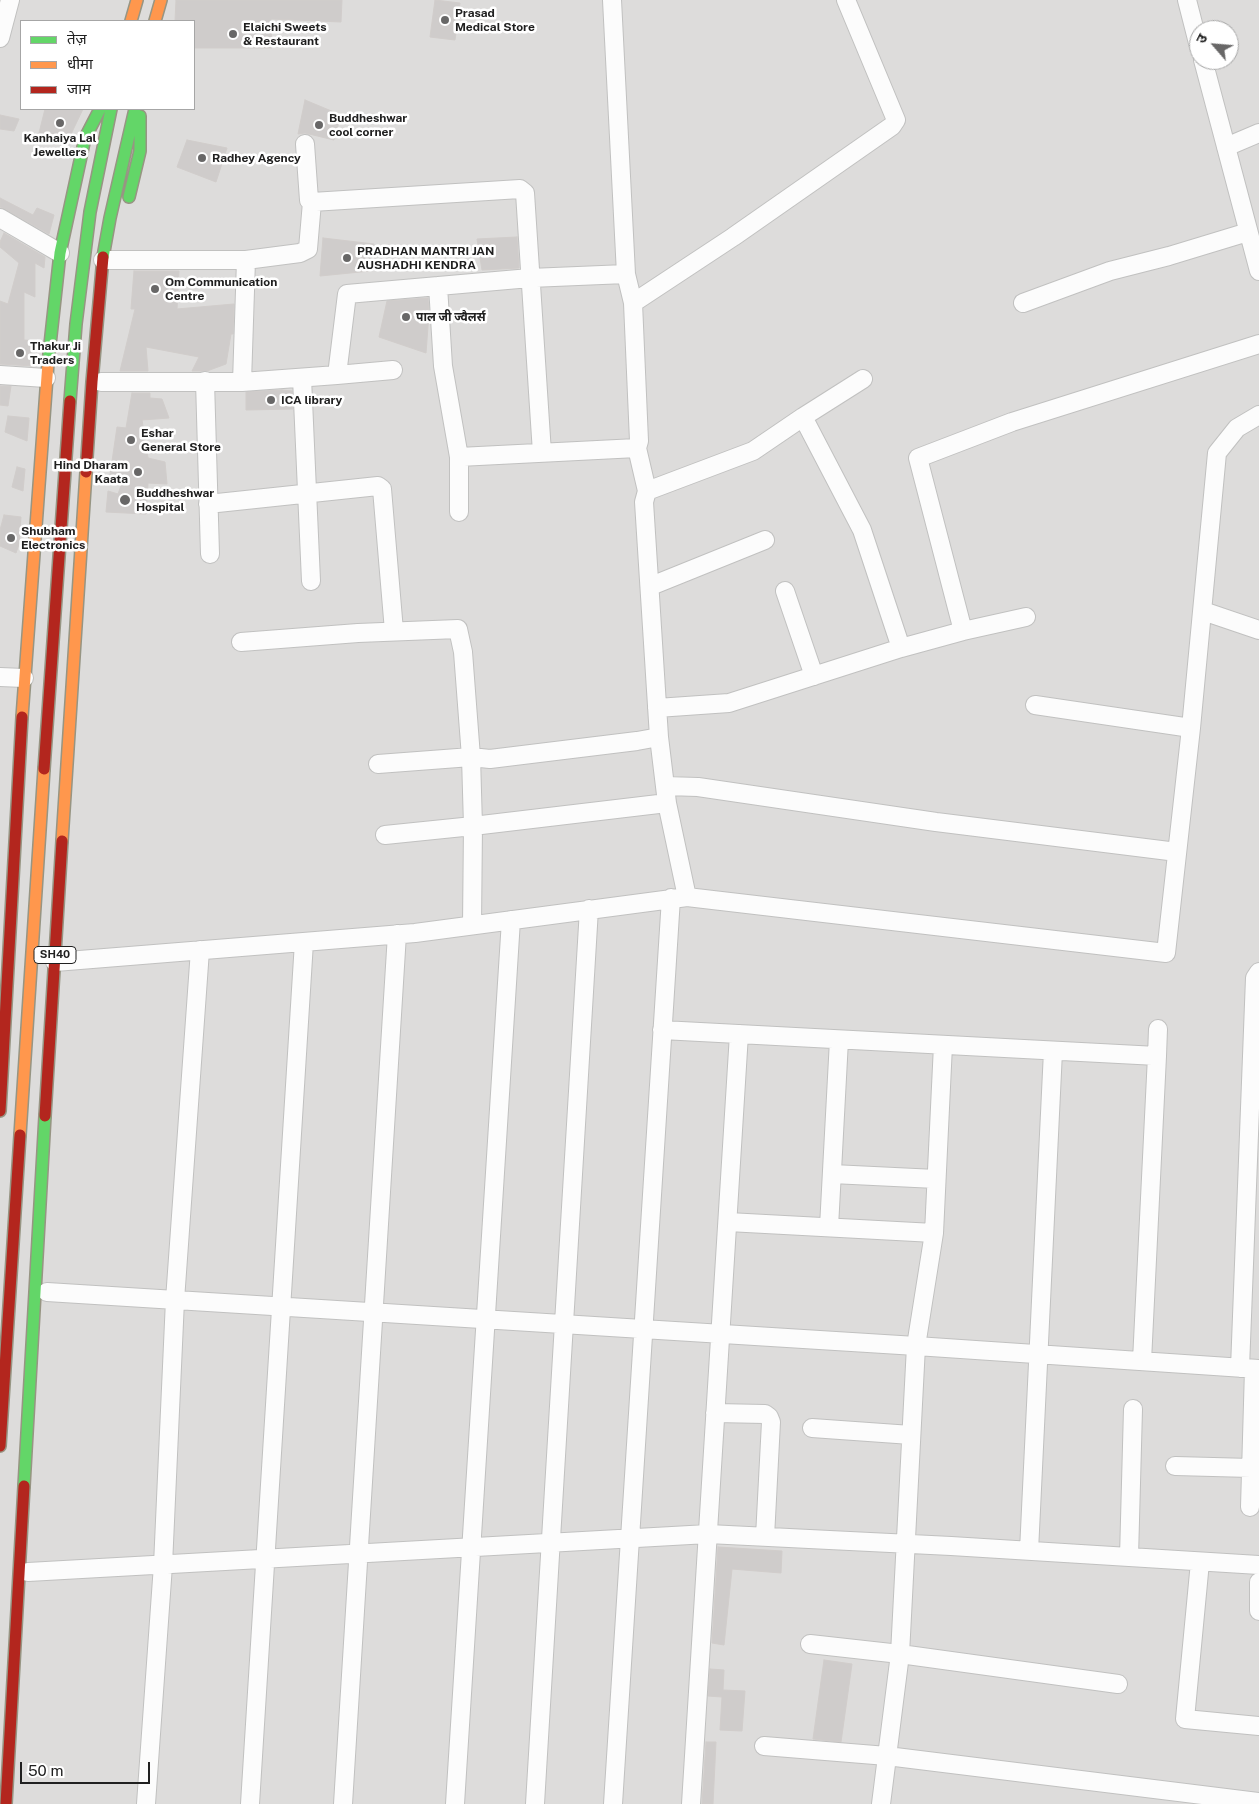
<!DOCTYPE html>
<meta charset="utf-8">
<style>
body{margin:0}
#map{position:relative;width:1259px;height:1804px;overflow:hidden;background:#eeecea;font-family:"Public Sans","Noto Sans Devanagari",sans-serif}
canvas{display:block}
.legend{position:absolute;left:20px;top:20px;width:175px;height:90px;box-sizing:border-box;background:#fff;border:1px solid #a6a6a6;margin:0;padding:6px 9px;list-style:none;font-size:15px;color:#202020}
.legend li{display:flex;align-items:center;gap:10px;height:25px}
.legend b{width:25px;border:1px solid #a6a6a6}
.north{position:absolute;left:1189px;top:20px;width:50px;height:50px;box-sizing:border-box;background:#fff;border:1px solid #a6a6a6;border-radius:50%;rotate:297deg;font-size:14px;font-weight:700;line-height:20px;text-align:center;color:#202020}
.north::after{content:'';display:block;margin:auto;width:18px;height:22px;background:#686767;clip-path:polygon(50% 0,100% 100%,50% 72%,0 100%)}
.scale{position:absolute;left:20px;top:1762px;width:130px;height:22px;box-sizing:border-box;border:2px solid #202020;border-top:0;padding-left:6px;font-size:15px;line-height:18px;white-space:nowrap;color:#202020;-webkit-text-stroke:4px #fff;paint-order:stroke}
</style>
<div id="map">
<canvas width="1259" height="1804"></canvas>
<ul class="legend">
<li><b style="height:6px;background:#63d668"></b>तेज़</li>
<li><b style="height:6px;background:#ff974d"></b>धीमा</li>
<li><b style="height:6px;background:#b3261e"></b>जाम</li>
</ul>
<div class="north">उ</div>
<div class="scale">50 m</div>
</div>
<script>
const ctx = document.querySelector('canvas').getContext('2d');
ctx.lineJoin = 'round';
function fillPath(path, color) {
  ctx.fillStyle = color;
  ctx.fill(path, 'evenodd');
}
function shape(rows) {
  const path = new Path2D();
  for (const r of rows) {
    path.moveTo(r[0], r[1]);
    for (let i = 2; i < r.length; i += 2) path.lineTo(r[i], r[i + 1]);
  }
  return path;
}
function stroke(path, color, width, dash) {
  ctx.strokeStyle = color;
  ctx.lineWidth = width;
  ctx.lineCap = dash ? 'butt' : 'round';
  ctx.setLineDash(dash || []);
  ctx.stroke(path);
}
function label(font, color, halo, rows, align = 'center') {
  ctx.font = font + ' "Public Sans","Noto Sans Devanagari",sans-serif';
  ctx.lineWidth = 5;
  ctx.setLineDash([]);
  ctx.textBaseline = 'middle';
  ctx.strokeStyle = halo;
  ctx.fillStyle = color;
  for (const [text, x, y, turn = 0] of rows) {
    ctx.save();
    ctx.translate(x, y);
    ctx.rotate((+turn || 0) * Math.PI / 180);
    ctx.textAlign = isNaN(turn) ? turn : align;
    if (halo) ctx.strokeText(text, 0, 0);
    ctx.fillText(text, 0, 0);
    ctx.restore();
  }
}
fillPath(shape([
 [0,0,1259,0,1259,1804,0,1804],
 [21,21,194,21,194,109,21,109],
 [1199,30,1229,30,1229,60,1199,60]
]), '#dddcdb');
const building = shape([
 [176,0,342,0,341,22,271,19,272,48,194,48,194,21,175,21,176,0],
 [435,0,460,3,455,40,430,37,435,0],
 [305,100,341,115,334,140,305,133,298,134,305,100],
 [45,109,83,109,72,132,69,144,38,137,45,109],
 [0,115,19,119,14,131,0,129,0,115],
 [187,140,227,148,216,182,177,167,187,140],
 [0,198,33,215,37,208,54,215,49,234,5,209,0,207,0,198],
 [4,233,45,257,44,268,35,263,35,297,24,292,24,340,36,341,33,366,0,364,0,301,8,304,19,263,0,247,0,242,4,233],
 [517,237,519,268,482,270,477,239,517,237],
 [323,238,374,244,370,271,320,276,323,238],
 [134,271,179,271,177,309,234,304,233,334,231,334,226,364,207,371,192,371,199,357,146,347,148,371,120,371,135,309,131,309,134,271],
 [428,298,429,313,426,353,379,337,387,301,428,298],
 [0,386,11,386,8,406,0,405,0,386],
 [282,390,292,391,293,409,246,410,246,392,282,390],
 [132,393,150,393,150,398,162,399,169,418,142,420,148,458,165,462,167,484,148,483,146,514,106,512,108,491,118,494,123,480,110,475,117,427,126,428,132,393],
 [8,416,29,418,27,441,5,432,8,416],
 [17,467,25,469,23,491,12,487,17,467],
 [4,515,21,517,19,544,16,553,0,546,0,530,4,515],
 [718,1547,782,1551,781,1573,732,1569,724,1645,712,1643,718,1547],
 [824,1660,852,1664,841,1742,813,1739,824,1660],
 [710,1669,724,1670,723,1690,745,1691,742,1731,720,1730,722,1697,708,1696,710,1669],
 [706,1742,716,1742,713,1804,702,1804,706,1742]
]);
fillPath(building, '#cfcccb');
stroke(building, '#d1cdcb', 1);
const street = shape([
 [612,0,626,274,633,303,639,441,637,448,647,491,644,502,659,737,667,803,687,897],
 [1187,0,1199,47],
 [0,38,10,0],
 [1203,60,1259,271],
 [1226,147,1259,133],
 [312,202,520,189,525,193,542,453],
 [0,218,60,253],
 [103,260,246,260,300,253,308,249,312,202,309,200,305,144],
 [438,286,443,366,459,457,459,512],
 [633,303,733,237,892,126,896,120,846,0],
 [1023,303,1110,271,1169,256,1248,232],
 [0,375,46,378],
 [337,375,347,294,530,278,626,274],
 [302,378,311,581],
 [205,381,210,554],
 [101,382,242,382,337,375,393,370],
 [242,382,246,260],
 [803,417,862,530,901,648],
 [459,457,637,448],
 [647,491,753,451,803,417,863,379],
 [208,504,378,486,382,489,394,631],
 [651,586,765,540],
 [785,591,814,676],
 [1203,611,1259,630],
 [963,631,1026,617],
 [241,642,358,633,458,629,463,652,471,757,473,826,472,925],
 [0,677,24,678],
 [1035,705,1191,728],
 [657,708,729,703,901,648,963,631,918,458,1012,422,1259,344],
 [378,764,471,757,490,759,637,741,659,737],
 [665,786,698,787,936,822,1177,852],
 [385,835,473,826,667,803],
 [55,962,415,933,687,897,1166,953,1191,728,1217,453,1237,428,1259,415],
 [662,1030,1157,1056,1142,1361],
 [1157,1056,1158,1029],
 [832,1174,936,1179],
 [728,1222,934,1233],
 [829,1227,839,1040],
 [47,1292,916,1346,1259,1369],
 [1240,1368,1255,978,1259,972],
 [715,1413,765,1414,769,1417,771,1422,765,1537],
 [812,1428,911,1435],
 [1175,1466,1251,1468],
 [1250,1507,1254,1369],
 [1029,1551,1053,1051],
 [1129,1557,1133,1409],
 [1200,1562,1185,1719,1259,1726],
 [28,1572,708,1534,951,1546,1259,1565],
 [1259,1582,1259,1611],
 [810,1644,900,1654,1118,1684],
 [764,1746,887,1756,1259,1802],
 [146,1804,163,1565,175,1300,200,950],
 [250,1804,304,942],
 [343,1804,397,934],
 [455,1804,511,920],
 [535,1804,589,909],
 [613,1804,671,898],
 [691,1804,739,1034],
 [881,1804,900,1654,916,1346,934,1233,943,1045]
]);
const fast = shape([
 [129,197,140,151,140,116],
 [103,257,110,218,135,109],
 [48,363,60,253,85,138,100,109],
 [70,401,76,324,90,212,111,109],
 [24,1486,45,1116]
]);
const slow = shape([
 [131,21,137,0],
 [155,21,161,0],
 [22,717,48,363],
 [62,841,86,472],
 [20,1135,44,769]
]);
const jam = shape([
 [86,472,92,382,103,257],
 [44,769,70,401],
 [0,1111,22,717],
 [45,1116,62,841],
 [0,1446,20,1135],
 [6,1804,24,1486]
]);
stroke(street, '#c1c1c0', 20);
stroke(fast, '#979583', 14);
stroke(slow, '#979583', 14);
stroke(jam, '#979583', 14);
stroke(street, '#fcfcfc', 18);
stroke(fast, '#63d668', 11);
stroke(slow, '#ff974d', 11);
stroke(jam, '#b3261e', 11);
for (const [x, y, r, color] of [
 [445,20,5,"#686767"],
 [233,34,5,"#686767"],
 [60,123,5,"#686767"],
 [319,125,5,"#686767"],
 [202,158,5,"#686767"],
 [347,258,5,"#686767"],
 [155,289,5,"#686767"],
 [406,317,5,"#686767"],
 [20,353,5,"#686767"],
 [271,400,5,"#686767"],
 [131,440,5,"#686767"],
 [138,472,5,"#686767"],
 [125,500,6,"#686767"],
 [11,538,5,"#686767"]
]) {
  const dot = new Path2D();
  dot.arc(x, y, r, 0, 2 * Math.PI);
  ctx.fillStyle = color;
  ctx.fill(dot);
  stroke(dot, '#fff', 2);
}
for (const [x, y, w] of [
 [55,955,42]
]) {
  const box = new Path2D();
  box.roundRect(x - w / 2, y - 8.5, w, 17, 4);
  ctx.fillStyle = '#fff';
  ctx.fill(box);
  stroke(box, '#202020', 1);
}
label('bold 11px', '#202020', null, [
 ["SH40",55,955]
]);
label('bold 12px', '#202020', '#fff', [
 ["Prasad",455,13],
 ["Medical Store",455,27],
 ["Elaichi Sweets",243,27],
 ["& Restaurant",243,41],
 ["Buddheshwar",329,118],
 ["cool corner",329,132],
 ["Kanhaiya Lal",60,138,"center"],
 ["Jewellers",60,152,"center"],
 ["Radhey Agency",212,158],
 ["PRADHAN MANTRI JAN",357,251],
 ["AUSHADHI KENDRA",357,265],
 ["Om Communication",165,282],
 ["Centre",165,296],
 ["पाल जी ज्वैलर्स",416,317],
 ["Thakur Ji",30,346],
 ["Traders",30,360],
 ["ICA library",281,400],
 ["Eshar",141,433],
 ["General Store",141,447],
 ["Hind Dharam",128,465,"right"],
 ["Kaata",128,479,"right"],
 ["Buddheshwar",136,493],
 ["Hospital",136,507],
 ["Shubham",21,531],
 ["Electronics",21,545]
], 'left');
</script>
